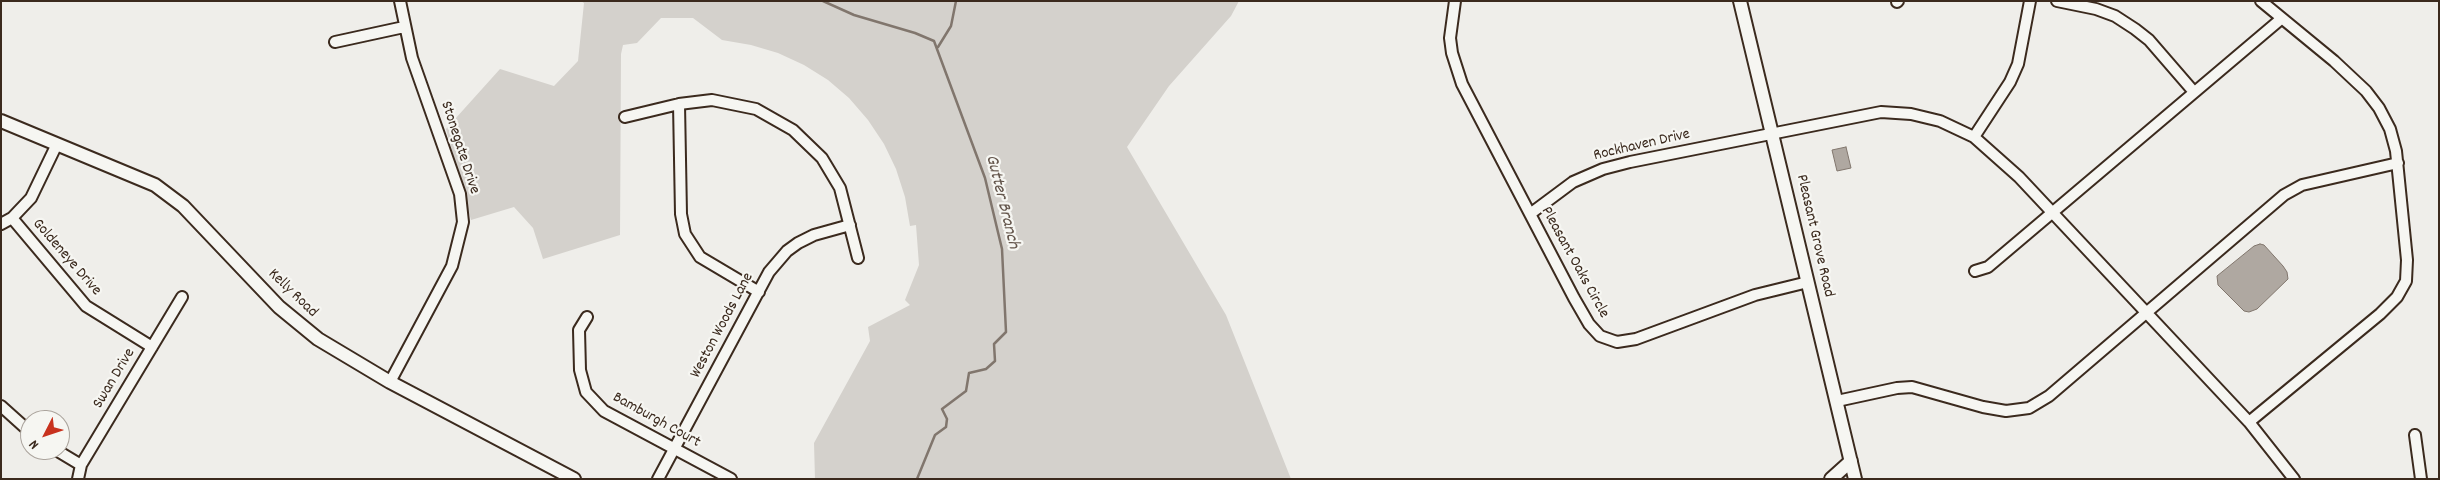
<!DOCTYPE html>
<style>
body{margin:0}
#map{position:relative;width:2440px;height:480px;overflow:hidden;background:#efeeea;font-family:Dekko,sans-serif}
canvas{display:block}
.frame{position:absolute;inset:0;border:2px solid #3b2a1e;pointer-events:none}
.north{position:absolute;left:20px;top:410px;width:50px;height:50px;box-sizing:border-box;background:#f6f6f2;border:1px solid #aba49d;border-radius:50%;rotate:229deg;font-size:14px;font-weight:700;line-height:20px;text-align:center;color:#3b2a1e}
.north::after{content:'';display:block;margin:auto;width:18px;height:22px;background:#c8321e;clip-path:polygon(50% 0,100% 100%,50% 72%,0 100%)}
</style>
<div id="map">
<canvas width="2440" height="480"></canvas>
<div class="frame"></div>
<div class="north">N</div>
</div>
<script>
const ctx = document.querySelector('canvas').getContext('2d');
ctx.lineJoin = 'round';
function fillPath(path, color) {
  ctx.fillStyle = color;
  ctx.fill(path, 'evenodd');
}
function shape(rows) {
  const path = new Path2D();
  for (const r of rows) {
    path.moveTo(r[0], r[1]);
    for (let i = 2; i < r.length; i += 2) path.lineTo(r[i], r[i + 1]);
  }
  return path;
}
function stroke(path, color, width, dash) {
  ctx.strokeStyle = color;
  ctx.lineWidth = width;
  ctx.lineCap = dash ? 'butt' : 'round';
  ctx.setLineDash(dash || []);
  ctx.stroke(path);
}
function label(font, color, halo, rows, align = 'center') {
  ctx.font = font + ' Dekko,sans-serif';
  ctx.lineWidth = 4.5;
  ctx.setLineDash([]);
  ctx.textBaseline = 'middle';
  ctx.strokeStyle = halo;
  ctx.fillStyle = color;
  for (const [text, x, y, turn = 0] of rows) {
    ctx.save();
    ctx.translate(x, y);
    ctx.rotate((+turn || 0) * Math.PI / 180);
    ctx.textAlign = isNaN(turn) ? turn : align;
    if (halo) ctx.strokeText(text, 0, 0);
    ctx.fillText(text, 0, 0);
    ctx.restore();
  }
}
fillPath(shape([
 [581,1,1239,1,1231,16,1169,86,1127,147,1226,315,1291,479,815,479,814,443,870,341,868,327,910,305,905,300,919,265,916,225,910,226,905,197,896,169,884,144,868,120,849,98,828,80,804,65,778,53,751,45,722,40,693,18,661,18,637,43,623,45,621,54,620,235,543,259,533,228,514,207,471,220,446,129,500,69,554,86,578,61,584,3]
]), '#d4d1cc');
const water = shape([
 [1846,147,1851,168,1837,171,1832,150,1846,147],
 [2260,244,2264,245,2283,266,2287,272,2288,279,2257,309,2249,312,2244,311,2218,285,2217,276,2254,246,2260,244]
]);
fillPath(water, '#afa8a1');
stroke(water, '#81766d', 1);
stroke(shape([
 [823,1,854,15,915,33,934,41,985,178,1002,249,1006,332,994,344,995,361,986,369,969,373,966,391,942,409,947,419,946,427,935,435,917,479],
 [938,47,951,26,956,1]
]), '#81766d', 2.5);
const minor = shape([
 [1455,1,1450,38,1452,53,1462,84,1574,298,1589,324,1600,336,1617,342,1636,339,1755,295,1808,282],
 [2057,1,2096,9,2115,16,2135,29,2149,40,2194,92],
 [1897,2,1898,1],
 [335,42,404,27],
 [679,104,681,214,685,234,700,257,759,292],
 [625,117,679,104,712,100,756,109,793,130,822,158,840,188,858,258],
 [1974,137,2010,82,2018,64,2030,1],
 [1530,214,1573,182,1603,169,1630,162,1881,112,1911,114,1940,121,1974,137,2019,177,2249,422,2294,479],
 [12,218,86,306,152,347],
 [1,224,12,218,31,198,57,144],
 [1975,271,1988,267,2281,19],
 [587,317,579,330,580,370,586,392,604,411,731,479],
 [390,382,452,266,463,222,460,194,412,58,400,1],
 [1837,401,1897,388,1912,387,1983,407,2006,411,2029,408,2049,396,2284,195,2302,185,2398,163],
 [1,406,30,432],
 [2249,422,2380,314,2397,297,2406,281,2407,260,2396,151,2390,129,2379,108,2366,91,2334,61,2261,1],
 [2415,435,2421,479],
 [56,450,81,465],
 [78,479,81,465,182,297],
 [658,479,769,272,787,251,798,243,814,235,850,225]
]);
const tertiary = shape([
 [1740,1,1855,479],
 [1,121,155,185,183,206,279,307,318,339,390,382,574,479],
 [1831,479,1851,461]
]);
stroke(minor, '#3b2a1e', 14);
stroke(tertiary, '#3b2a1e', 16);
stroke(minor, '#f6f6f2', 10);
stroke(tertiary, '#f6f6f2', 12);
label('16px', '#3b2a1e', '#f6f6f2', [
 ["Rockhaven Drive",1642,146,-13],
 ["Stonegate Drive",459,148,72],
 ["Pleasant Grove Road",1814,236,77],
 ["Goldeneye Drive",66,258,49],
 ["Pleasant Oaks Circle",1574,263,61],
 ["Kelly Road",292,294,44],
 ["Weston Woods Lane",723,326,-62],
 ["Swan Drive",115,379,-59],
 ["Bamburgh Court",656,421,29]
]);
label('italic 18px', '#64564c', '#f6f6f2', [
 ["Gutter Branch",1001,202,76]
]);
</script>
